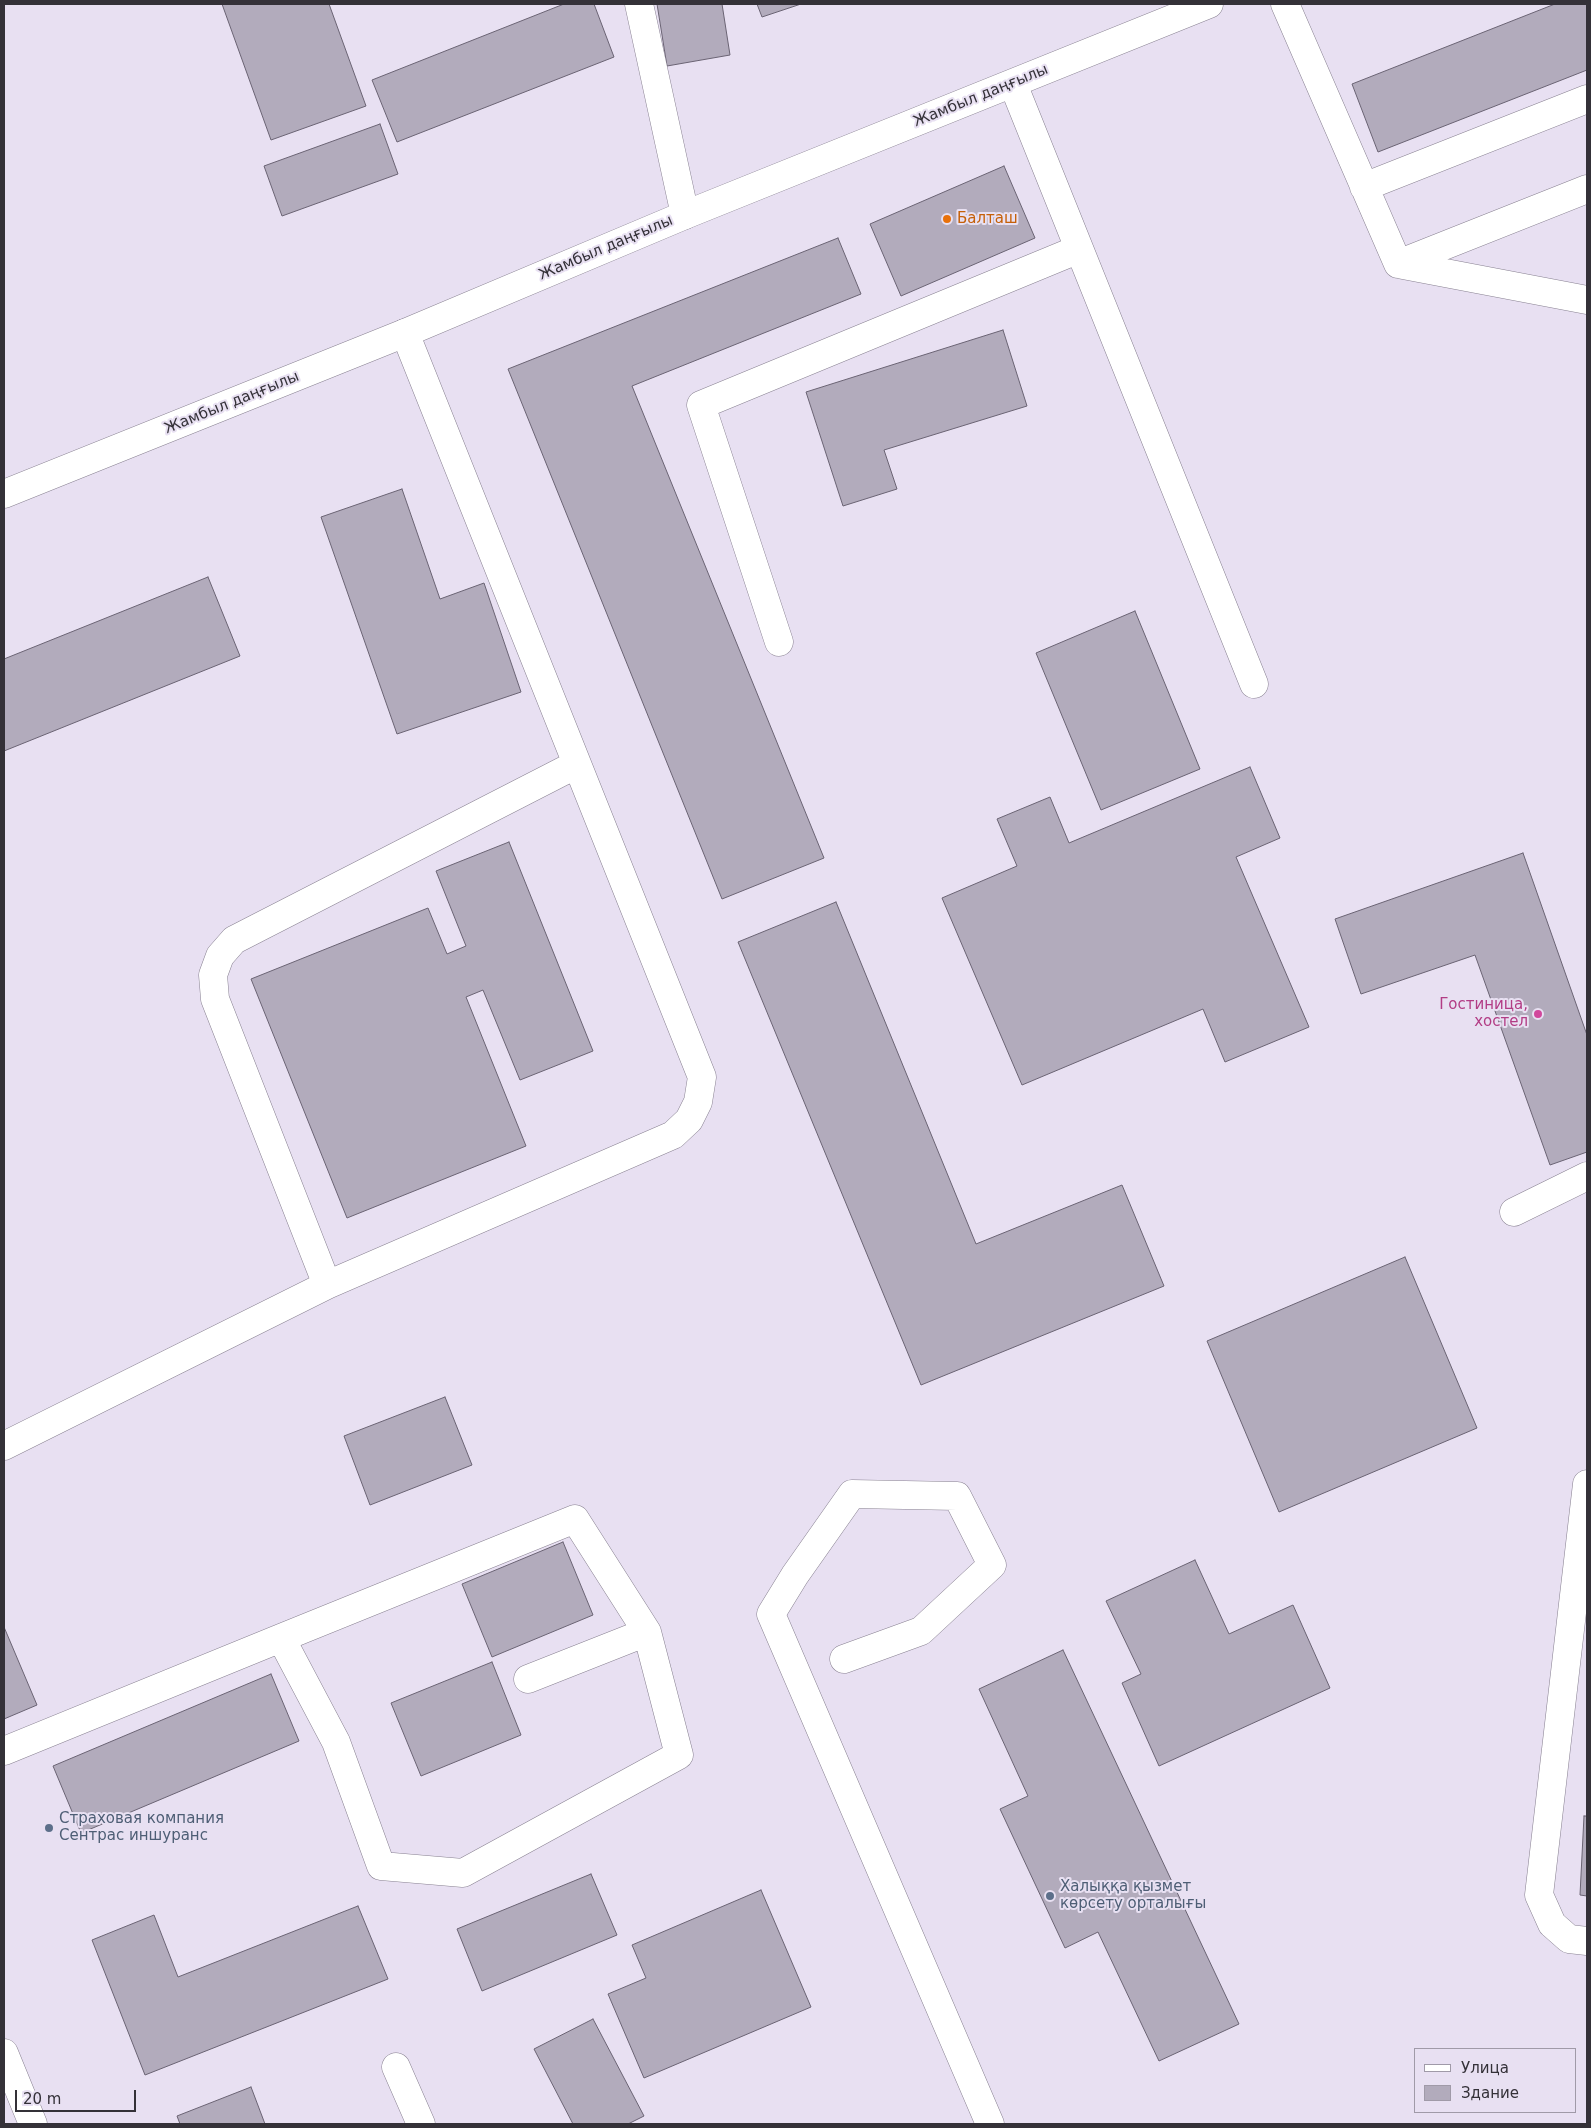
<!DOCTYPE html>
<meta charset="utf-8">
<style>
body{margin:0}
#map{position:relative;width:1591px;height:2128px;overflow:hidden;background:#e8e0f2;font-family:"DejaVu Sans",sans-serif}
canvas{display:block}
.frame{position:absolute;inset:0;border:5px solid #343138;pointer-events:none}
.legend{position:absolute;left:1414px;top:2048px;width:162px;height:65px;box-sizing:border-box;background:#e8e0f2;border:1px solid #a09aa8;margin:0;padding:6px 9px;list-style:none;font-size:15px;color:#343138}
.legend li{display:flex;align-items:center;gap:10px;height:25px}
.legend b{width:25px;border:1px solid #a09aa8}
.scale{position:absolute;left:15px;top:2090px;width:121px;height:22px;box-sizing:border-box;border:2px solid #343138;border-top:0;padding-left:6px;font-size:15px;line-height:18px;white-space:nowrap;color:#343138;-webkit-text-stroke:4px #e8e0f2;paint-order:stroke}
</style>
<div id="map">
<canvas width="1591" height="2128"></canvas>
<div class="frame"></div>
<ul class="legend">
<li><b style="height:6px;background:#fff"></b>Улица</li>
<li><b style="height:14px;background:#b2abbc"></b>Здание</li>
</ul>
<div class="scale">20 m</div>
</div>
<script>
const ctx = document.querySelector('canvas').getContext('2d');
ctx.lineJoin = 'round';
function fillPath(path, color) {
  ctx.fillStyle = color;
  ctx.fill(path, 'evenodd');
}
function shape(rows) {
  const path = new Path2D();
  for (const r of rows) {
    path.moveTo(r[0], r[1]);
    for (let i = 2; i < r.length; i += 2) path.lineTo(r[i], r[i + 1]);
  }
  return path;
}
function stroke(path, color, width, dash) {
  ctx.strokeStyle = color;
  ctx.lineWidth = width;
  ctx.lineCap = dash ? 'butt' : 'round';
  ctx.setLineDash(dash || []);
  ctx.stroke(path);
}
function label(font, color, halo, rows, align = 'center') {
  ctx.font = font + ' "DejaVu Sans",sans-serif';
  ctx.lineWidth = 4;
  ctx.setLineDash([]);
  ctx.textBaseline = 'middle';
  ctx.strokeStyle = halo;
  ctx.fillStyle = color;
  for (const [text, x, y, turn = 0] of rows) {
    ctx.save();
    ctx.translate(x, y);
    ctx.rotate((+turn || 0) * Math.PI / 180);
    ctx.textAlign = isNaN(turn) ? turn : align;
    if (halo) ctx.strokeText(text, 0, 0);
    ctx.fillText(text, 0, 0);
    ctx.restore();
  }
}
const building = shape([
 [222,4,329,4,366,106,271,140,222,4],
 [564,4,594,4,614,57,397,142,372,80,564,4],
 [657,4,722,4,730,55,667,66,657,4],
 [757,4,801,4,762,17,757,4],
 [1555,4,1587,4,1587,70,1378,152,1352,84,1555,4],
 [380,124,398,174,282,216,264,166,380,124],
 [1004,166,1035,238,901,296,870,224,1004,166],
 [838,238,861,294,632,386,824,858,722,899,508,369,838,238],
 [1003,330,1027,406,884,450,897,489,843,506,806,392,1003,330],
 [402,489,440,599,484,583,521,692,397,734,321,517,402,489],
 [208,577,240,656,4,751,4,659,208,577],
 [1135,611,1200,769,1101,810,1036,653,1135,611],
 [1250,767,1280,838,1236,857,1309,1027,1225,1062,1203,1009,1022,1085,942,898,1017,866,997,819,1050,797,1069,843,1250,767],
 [509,842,593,1051,520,1080,483,990,466,997,526,1146,347,1218,251,979,428,908,447,954,466,946,436,871,509,842],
 [1523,853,1587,1035,1587,1152,1550,1165,1475,955,1361,994,1335,919,1523,853],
 [836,902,976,1244,1122,1185,1164,1286,921,1385,738,942,836,902],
 [1405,1257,1477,1428,1279,1512,1207,1341,1405,1257],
 [445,1397,472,1465,370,1505,344,1436,445,1397],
 [563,1542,593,1615,492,1657,462,1584,563,1542],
 [1195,1560,1229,1634,1293,1605,1330,1688,1159,1766,1122,1683,1141,1674,1106,1601,1195,1560],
 [4,1627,37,1705,4,1719,4,1627],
 [1063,1650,1239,2024,1159,2061,1098,1932,1065,1948,1000,1809,1028,1796,979,1689,1063,1650],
 [492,1662,521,1735,421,1776,391,1703,492,1662],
 [271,1674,299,1741,81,1833,53,1766,271,1674],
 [1584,1816,1587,1816,1587,1896,1580,1895,1584,1816],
 [591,1874,617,1935,482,1991,457,1929,591,1874],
 [761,1890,811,2007,644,2078,608,1994,646,1978,632,1945,761,1890],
 [358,1906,388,1979,145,2075,92,1940,154,1915,178,1977,358,1906],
 [593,2019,644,2116,628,2124,573,2124,534,2049,593,2019],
 [251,2087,265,2124,180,2124,177,2116,251,2087]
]);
fillPath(building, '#b2abbc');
stroke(building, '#6a6373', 1);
const minor = shape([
 [639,4,685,215],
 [1285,4,1398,264,1587,189],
 [1013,84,1254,684],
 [1364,187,1587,99],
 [1398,264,1587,300],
 [779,642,701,405,1079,249],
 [1514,1212,1587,1176],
 [327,1285,215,999,213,975,220,956,234,940,577,764],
 [4,1446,327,1285,673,1135,689,1120,698,1102,702,1077,405,333],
 [1587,1484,1539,1895,1552,1924,1569,1939,1587,1941],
 [844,1659,921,1631,992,1565,957,1496,852,1494,795,1575,771,1614,990,2124],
 [528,1679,647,1632],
 [4,1751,281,1638,575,1519,647,1632,679,1755,463,1873,381,1866,336,1742,281,1638],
 [4,2053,33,2124],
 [396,2067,421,2124]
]);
const major = shape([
 [4,494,405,333,685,215,1209,4]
]);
stroke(minor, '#888191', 29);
stroke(major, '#888191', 29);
stroke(minor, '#fff', 28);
stroke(major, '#fff', 28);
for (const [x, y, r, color] of [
 [947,219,5,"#e8710a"],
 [1538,1014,5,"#d1479c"],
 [49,1828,5,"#5c6f8a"],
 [1050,1896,5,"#5c6f8a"]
]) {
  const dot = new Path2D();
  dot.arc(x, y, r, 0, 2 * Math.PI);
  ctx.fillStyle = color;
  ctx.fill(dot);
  stroke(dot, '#e8e0f2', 2);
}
label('15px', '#343138', '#e8e0f2', [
 ["Жамбыл даңғылы",981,96,-22],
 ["Жамбыл даңғылы",606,248,-23],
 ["Жамбыл даңғылы",232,403,-22]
]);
label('15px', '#c56008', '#e8e0f2', [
 ["Балташ",957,219]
], 'left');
label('15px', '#b23c85', '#e8e0f2', [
 ["Гостиница,",1528,1005],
 ["хостел",1528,1022]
], 'right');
label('15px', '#4e5e75', '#e8e0f2', [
 ["Страховая компания",59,1819],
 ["Сентрас иншуранс",59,1836],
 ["Халыққа қызмет",1060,1887],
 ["көрсету орталығы",1060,1904]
], 'left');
</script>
